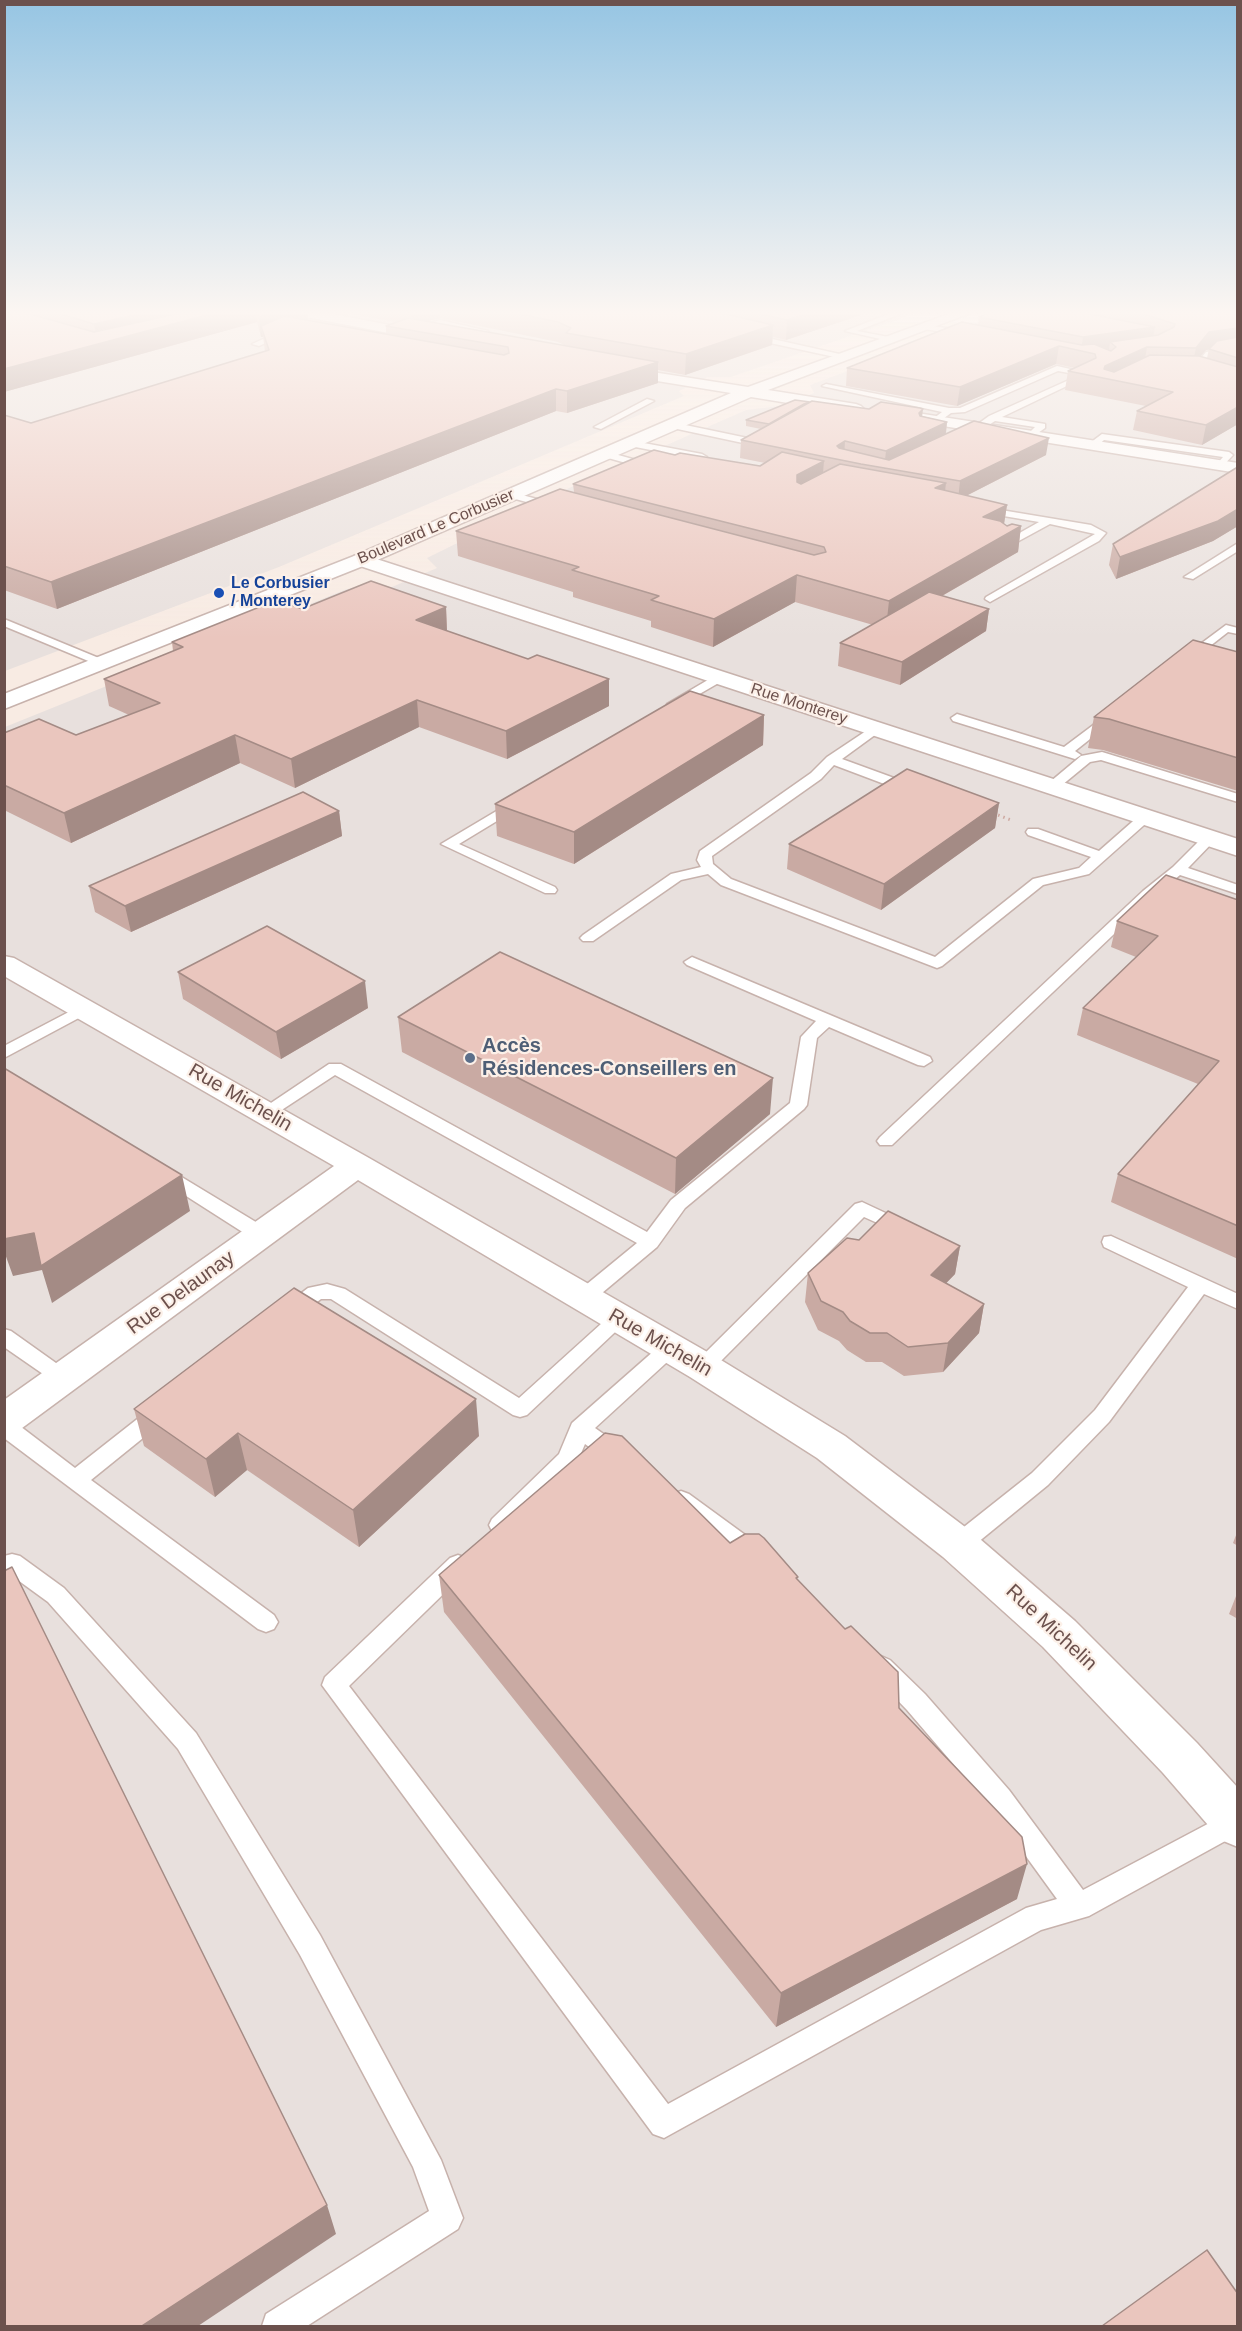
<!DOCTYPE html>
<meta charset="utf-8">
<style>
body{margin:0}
#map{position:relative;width:1242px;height:2331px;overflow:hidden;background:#f8ebe3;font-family:Helvetica,sans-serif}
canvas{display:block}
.frame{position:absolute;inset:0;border:6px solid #6c514d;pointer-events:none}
</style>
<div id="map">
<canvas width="1242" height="2331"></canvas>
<div class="frame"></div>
</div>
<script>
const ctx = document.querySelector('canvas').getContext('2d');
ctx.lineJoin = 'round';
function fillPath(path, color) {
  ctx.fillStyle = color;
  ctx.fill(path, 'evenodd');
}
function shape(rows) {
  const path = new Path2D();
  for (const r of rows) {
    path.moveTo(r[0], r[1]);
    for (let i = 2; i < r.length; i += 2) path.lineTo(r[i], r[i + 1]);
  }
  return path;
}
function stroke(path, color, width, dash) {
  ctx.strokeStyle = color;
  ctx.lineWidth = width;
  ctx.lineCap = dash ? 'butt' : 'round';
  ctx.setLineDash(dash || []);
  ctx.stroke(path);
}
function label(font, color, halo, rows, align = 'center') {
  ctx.font = font + ' Helvetica,sans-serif';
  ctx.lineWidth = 4.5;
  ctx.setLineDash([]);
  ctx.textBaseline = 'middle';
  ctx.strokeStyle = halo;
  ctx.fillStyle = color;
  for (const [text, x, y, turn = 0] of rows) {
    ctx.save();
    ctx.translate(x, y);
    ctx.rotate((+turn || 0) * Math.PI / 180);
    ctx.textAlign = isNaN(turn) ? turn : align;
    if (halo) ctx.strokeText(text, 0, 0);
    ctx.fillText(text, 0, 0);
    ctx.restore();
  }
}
fillPath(shape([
 [5,312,920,312,731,377,708,377,679,391,684,396,279,567,5,671],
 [1005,312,1237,312,1237,2326,5,2326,5,727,347,589,371,587,387,589,437,568,427,558,560,492,746,410,779,406,814,393,810,385]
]), '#e8e0dd');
const service = shape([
 [894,312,905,312,857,331,894,338,894,342,845,331,894,312],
 [440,320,488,331,489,333,485,335,440,324,413,332,409,330,440,320],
 [926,325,965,331,969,333,965,335,923,329,926,325],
 [281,331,288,333,259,346,252,344,281,331],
 [750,334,844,355,848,357,844,359,747,338,750,334],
 [1238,347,1238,351,1212,356,1201,368,1238,380,1238,385,1200,375,1192,369,1206,352,1238,347],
 [1057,366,1092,374,1002,417,1045,424,1045,428,1031,438,1027,435,1035,427,995,421,970,437,963,435,989,416,1080,375,1058,371,965,412,951,413,924,433,921,432,921,428,942,412,822,386,826,384,949,408,960,408,1057,366],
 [647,399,654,401,601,429,594,427,647,399],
 [671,422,757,440,761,443,757,446,668,427,668,423,671,422],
 [1102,434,1229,452,1233,455,1221,468,1216,465,1223,457,1104,440,1096,447,1090,447,1090,443,1102,434],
 [628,440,702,454,707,457,702,460,625,445,624,443,628,440],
 [604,451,654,465,656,467,651,470,601,456,600,454,604,451],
 [511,492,559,505,561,507,556,510,508,497,508,493,511,492],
 [983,507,1091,525,1106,533,1099,541,990,602,985,599,986,597,1095,534,1050,524,1004,549,999,546,1000,544,1039,522,980,512,978,510,983,507],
 [1238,543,1238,551,1193,579,1184,577,1238,543],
 [4,619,106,661,108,663,106,665,98,665,4,626,4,619],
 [1226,625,1238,628,1238,634,1228,632,1191,661,1183,661,1183,657,1226,625],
 [718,674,724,678,722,681,677,707,673,708,667,704,718,674],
 [957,714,1064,747,1104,717,1108,716,1114,720,1075,751,1081,755,1075,759,953,721,951,718,957,714],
 [875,725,881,729,879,732,842,759,905,782,907,785,905,788,895,788,834,765,821,779,712,856,713,864,731,879,935,957,1033,879,1079,868,1091,857,1028,835,1026,832,1028,829,1038,829,1099,851,1140,815,1150,815,1152,818,1089,874,1043,885,942,966,937,968,721,885,708,874,681,880,593,941,583,941,580,938,583,935,671,874,701,867,697,860,700,851,811,773,827,757,875,725],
 [1102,752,1238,794,1238,802,1101,760,1090,762,1056,790,1051,791,1044,787,1081,756,1102,752],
 [515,800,520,801,522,804,520,807,459,844,555,887,557,890,555,893,545,893,441,844,515,800],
 [1209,835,1216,839,1188,868,1238,885,1238,894,1180,875,1153,897,892,1145,880,1145,877,1141,880,1137,1143,891,1173,867,1204,836,1209,835],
 [692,957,930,1057,932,1061,924,1066,918,1065,829,1027,817,1038,807,1105,804,1109,685,1208,657,1247,590,1303,583,1305,576,1303,573,1298,576,1293,637,1243,335,1075,271,1117,265,1118,259,1117,256,1113,329,1064,341,1064,647,1232,671,1200,790,1103,801,1037,816,1021,687,965,684,962,692,957],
 [84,1004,92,1009,90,1012,4,1058,4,1046,84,1004],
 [164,1168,170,1170,269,1230,271,1235,269,1240,262,1241,255,1240,158,1178,155,1174,158,1170,164,1168],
 [862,1202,909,1224,911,1228,909,1232,902,1234,864,1217,710,1372,703,1375,696,1372,693,1367,696,1362,855,1204,862,1202],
 [1111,1236,1238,1294,1238,1309,1204,1294,1109,1422,1048,1485,966,1552,958,1554,950,1552,947,1545,950,1538,1032,1473,1095,1410,1188,1287,1104,1247,1102,1242,1104,1237,1111,1236],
 [327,1284,345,1289,519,1398,612,1314,619,1312,626,1314,629,1319,527,1415,520,1417,513,1415,331,1299,321,1299,297,1317,290,1319,283,1317,280,1312,283,1307,308,1288,327,1284],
 [4,1329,11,1331,70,1373,73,1378,70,1383,63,1386,56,1383,4,1347,4,1329],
 [670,1341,677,1343,680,1348,677,1353,595,1428,622,1447,625,1453,622,1459,614,1461,606,1459,585,1444,576,1465,508,1531,500,1534,492,1531,489,1525,492,1519,559,1454,572,1423,663,1343,670,1341],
 [157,1407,164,1409,168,1415,164,1421,91,1480,274,1615,278,1622,274,1629,266,1632,258,1629,4,1438,4,1418,12,1420,75,1468,150,1409,157,1407],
 [681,1491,689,1494,763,1548,766,1555,763,1562,755,1564,747,1562,673,1506,670,1500,673,1494,681,1491],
 [12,1554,20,1556,64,1588,196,1733,320,1935,441,2160,463,2218,458,2229,307,2326,262,2326,266,2314,429,2211,413,2167,300,1955,178,1749,48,1602,4,1570,4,1556,12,1554],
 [458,1555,466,1558,470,1565,466,1572,349,1686,668,2104,1026,1908,1057,1899,991,1808,907,1710,872,1674,869,1667,872,1660,881,1656,890,1660,925,1694,1009,1790,1083,1890,1234,1810,1238,1811,1238,1834,1089,1916,1041,1930,664,2138,653,2134,322,1685,325,1677,450,1558,458,1555]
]);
const minor = shape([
 [361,554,1238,839,1238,856,354,564,352,560,354,556,361,554],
 [4,956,14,958,369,1158,716,1357,845,1436,973,1533,1075,1621,1197,1743,1238,1788,1238,1847,1221,1840,1163,1773,1043,1647,943,1557,817,1458,690,1377,358,1180,18,1431,4,1436,4,1400,334,1166,4,976,4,956]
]);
const tertiary = shape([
 [295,312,323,312,430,333,437,337,430,341,301,316,295,312],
 [954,312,973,312,768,390,856,404,861,406,864,409,861,412,856,414,751,397,368,564,4,709,4,694,354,556,731,393,614,374,609,373,607,370,609,367,614,366,748,387,954,312],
 [904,411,1238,463,1238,473,899,419,896,416,899,413,904,411]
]);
stroke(service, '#c7b2ac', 3);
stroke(minor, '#c7b2ac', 3);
stroke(tertiary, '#c7b2ac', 3);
stroke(shape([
 [993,813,1011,820]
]), '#ceaaa2', 3, [1.5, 4]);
fillPath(service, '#fff');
fillPath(minor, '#fff');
fillPath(tertiary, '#fff');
fillPath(shape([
 [4,312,308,312,308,320,306,320,386,335,386,326,396,322,340,312,870,312,786,340,773,337,772,345,685,375,658,370,658,383,567,413,556,411,57,609,4,590,4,415,31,423,265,351,263,337,261,337,257,322,4,392],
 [440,318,558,342,566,346,427,321],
 [990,312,1238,312,1238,424,1202,445,1133,430,1137,411,1146,406,1065,390,1068,371,1075,368,1056,364,957,406,846,386,847,368,978,325,979,317],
 [1209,349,1207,358,1200,357,1206,350],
 [922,416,947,422,946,434,1046,455,966,496,1007,505,1004,524,1007,526,1021,526,1018,552,942,596,989,609,986,631,900,685,838,666,840,643,873,625,795,602,713,647,651,627,651,621,573,597,573,592,458,556,456,531,574,492,573,484,675,455,760,466,765,463,740,458,741,440,761,429,746,426,746,420],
 [1238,468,1238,526,1213,541,1116,579,1109,565,1113,544],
 [446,607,447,631,609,706,507,759,419,727,295,788,240,763,71,843,4,810,4,733,76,735,129,715,109,706,104,679,173,651,172,642,302,609],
 [1238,652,1238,791,1103,750,1088,748,1094,717],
 [764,715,763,745,574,864,497,836,495,804],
 [999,803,995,828,881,910,787,869,789,844],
 [339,811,342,836,131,932,95,912,89,886],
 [1238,900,1238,1259,1111,1202,1118,1174,1198,1084,1077,1035,1083,1008,1136,957,1111,947,1117,921],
 [178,972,368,1008,281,1059,183,999],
 [398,1017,770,1114,675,1194,402,1052],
 [859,1240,960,1246,955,1274,946,1283,984,1304,979,1333,943,1372,904,1376,882,1362,866,1362,847,1350,839,1341,818,1330,805,1302,808,1273],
 [134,1409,479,1436,359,1547,247,1470,215,1497,144,1446],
 [1238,1530,1238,1546,1233,1543],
 [730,1543,798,1577,797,1579,899,1708,1017,1899,776,2027,444,1612,439,1575],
 [1238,1591,1238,1619,1229,1614]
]), '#c9aaa3');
fillPath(shape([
 [148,312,256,312,257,322,4,392,4,369,98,344,94,324],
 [272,312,308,312,308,320,264,336,261,326,263,337,261,337,259,317],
 [411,312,440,312,440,318,412,325],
 [812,312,870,312,786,340,787,320],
 [773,325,772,345,685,375,686,354],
 [1155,327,1152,343,1110,342,1109,350,1081,351,1083,337],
 [1238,328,1238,345,1206,350,1192,366,1196,348,1209,332],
 [1059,346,1056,364,957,406,960,387],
 [1147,347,1144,365,1103,378,1105,366],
 [658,362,658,383,567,413,567,391],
 [556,389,556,411,57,609,51,582],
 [1238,407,1238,424,1202,445,1206,425],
 [923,409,921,426,919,413],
 [947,422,945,440,884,469,886,451],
 [1049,438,1046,455,958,500,960,481],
 [845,441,844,459,837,446],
 [824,461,822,485,796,499,797,475],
 [946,483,943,507,935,488],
 [1007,505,1003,530,983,517],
 [1238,509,1238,526,1213,541,1116,579,1120,557],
 [1021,526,1018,552,886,628,889,601],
 [797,575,795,602,713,647,714,619],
 [446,607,447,633,416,620],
 [989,609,986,631,900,685,902,662],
 [609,679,609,706,507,759,506,731],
 [417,700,419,727,295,788,291,759],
 [764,715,763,745,574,864,574,832],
 [235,735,240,763,71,843,64,813],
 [999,803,995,828,881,910,884,884],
 [339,811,342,836,131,932,125,906],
 [365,981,368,1008,281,1059,276,1032],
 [773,1078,770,1114,675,1194,676,1158],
 [182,1175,190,1211,52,1303,42,1270,13,1276,4,1251,4,1233],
 [960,1246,955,1274,926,1304,931,1275],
 [984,1304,979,1333,943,1372,948,1343],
 [476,1399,479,1436,359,1547,353,1510],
 [238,1433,247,1470,215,1497,206,1459],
 [1027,1864,1017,1899,776,2027,781,1993],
 [327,2205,336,2234,198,2326,142,2326]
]), '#a48b85');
const building = shape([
 [4,312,23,312,94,332,185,312,218,312,4,369,4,312],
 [54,312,148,312,94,324,54,312],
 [257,312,272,312,259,317,257,312],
 [510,312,717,312,773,325,686,354,566,333,571,328,558,322,510,312],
 [751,312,812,312,787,320,751,312],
 [990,312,1080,312,1155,327,1083,337,979,317,990,312],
 [1137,312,1238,312,1238,328,1209,332,1196,348,1147,347,1105,366,1104,369,1114,372,1150,355,1199,356,1238,367,1238,407,1206,425,1137,411,1173,392,1068,371,1096,358,1095,354,1059,346,960,387,847,368,962,322,1082,345,1094,344,1111,351,1116,347,1110,342,1158,335,1174,327,1175,324,1137,312],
 [284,316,504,355,509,353,508,347,386,326,408,318,658,362,567,391,556,389,51,582,4,566,4,415,31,423,269,350,261,326,284,316],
 [1238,337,1238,358,1209,349,1217,341,1238,337],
 [795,400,810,402,804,404,769,424,746,420,795,400],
 [812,401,869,409,881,402,920,408,923,409,919,413,920,416,947,422,886,451,845,441,837,446,839,448,889,460,974,421,1049,438,960,481,861,464,741,440,812,401],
 [654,450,675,455,680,453,760,466,782,452,824,461,797,475,797,482,801,484,840,464,946,483,935,488,1007,505,983,517,1000,521,1007,526,1012,524,1021,526,889,601,797,575,714,619,651,600,659,596,572,570,579,567,456,531,560,489,814,555,826,552,824,547,573,484,654,450],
 [1236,468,1238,468,1238,509,1218,521,1120,557,1113,544,1236,468],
 [371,581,446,607,416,620,528,659,537,655,609,679,506,731,417,700,291,759,235,735,64,813,4,785,4,733,39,719,76,735,160,703,104,679,183,647,172,642,277,600,302,609,371,581],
 [929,592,989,609,902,662,840,643,929,592],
 [1193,640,1238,652,1238,758,1109,719,1094,717,1193,640],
 [690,691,764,715,574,832,495,804,690,691],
 [907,769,999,803,884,884,789,844,907,769],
 [303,792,339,811,125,906,89,886,303,792],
 [1166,875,1238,900,1238,1226,1118,1174,1219,1061,1083,1008,1158,936,1117,921,1166,875],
 [267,926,365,981,276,1032,178,972,267,926],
 [500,952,773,1078,676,1158,398,1017,500,952],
 [4,1068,182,1175,41,1266,34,1233,4,1239,4,1068],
 [888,1211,960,1246,931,1275,984,1304,948,1343,908,1347,887,1333,870,1333,850,1321,843,1312,821,1301,808,1273,847,1238,859,1240,888,1211],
 [294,1288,476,1399,353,1510,238,1433,206,1459,134,1409,294,1288],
 [605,1433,622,1436,730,1543,745,1534,759,1534,764,1538,798,1577,796,1578,845,1629,851,1626,898,1672,899,1708,1022,1837,1027,1864,781,1993,439,1575,605,1433],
 [12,1567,327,2205,142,2326,4,2326,4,1571,12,1567],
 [1207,2250,1238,2294,1238,2326,1102,2326,1207,2250]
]);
fillPath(building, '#eac6be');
stroke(building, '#a48b85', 1.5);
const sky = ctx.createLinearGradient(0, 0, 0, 639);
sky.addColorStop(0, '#96c5e3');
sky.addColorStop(0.49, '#fcf6f2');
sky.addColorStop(1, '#fcf6f200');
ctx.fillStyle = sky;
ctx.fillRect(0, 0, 1242, 639);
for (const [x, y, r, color] of [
 [219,593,6,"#1a4fb4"],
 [470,1058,6,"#5c6f8a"]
]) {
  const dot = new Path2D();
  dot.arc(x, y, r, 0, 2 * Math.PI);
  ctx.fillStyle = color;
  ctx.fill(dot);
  stroke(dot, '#fcf0e8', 2);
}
label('16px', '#6c514d', '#fcf0e8', [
 ["Boulevard Le Corbusier",436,527,-23],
 ["Rue Monterey",799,704,18]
]);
label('bold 16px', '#164399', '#fcf0e8', [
 ["Le Corbusier",231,584],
 ["/ Monterey",231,602]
], 'left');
label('bold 20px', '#4e5e75', '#fcf0e8', [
 ["Accès",482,1046],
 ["Résidences-Conseillers en",482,1069]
], 'left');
label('20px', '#6c514d', '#fcf0e8', [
 ["Rue Michelin",240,1098,30],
 ["Rue Delaunay",181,1293,-36],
 ["Rue Michelin",660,1343,30],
 ["Rue Michelin",1051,1628,43]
]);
</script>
